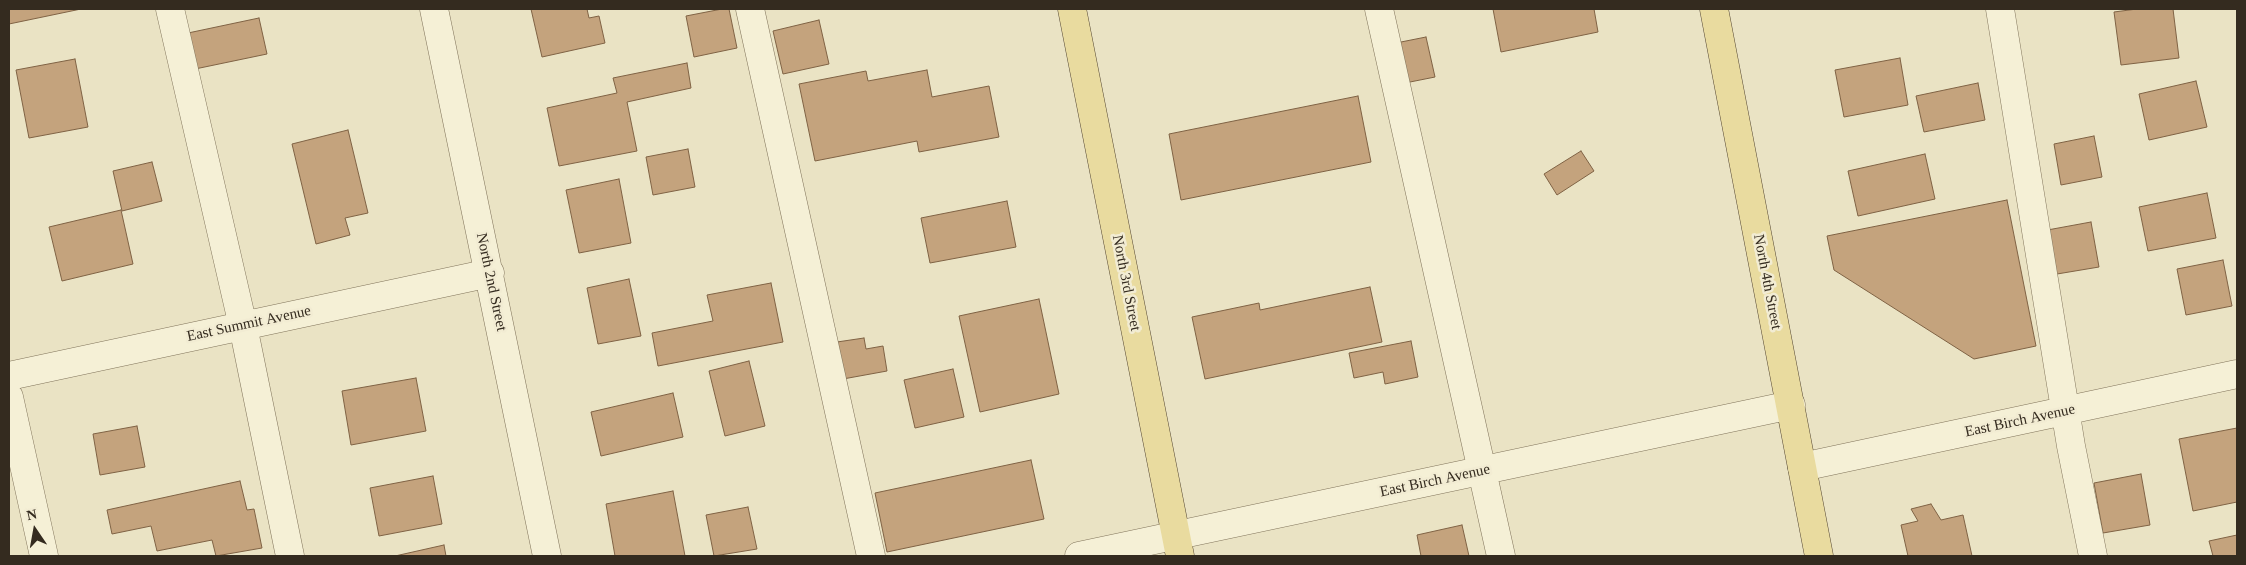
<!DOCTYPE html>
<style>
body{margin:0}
#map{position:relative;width:2246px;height:565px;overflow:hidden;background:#eae3c4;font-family:"Times New Roman",serif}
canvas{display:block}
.frame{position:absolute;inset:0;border:10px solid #342b1f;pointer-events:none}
.north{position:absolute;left:10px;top:505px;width:50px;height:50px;-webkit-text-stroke:4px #f2ecd3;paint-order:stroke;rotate:348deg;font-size:14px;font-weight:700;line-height:20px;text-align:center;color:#342b1f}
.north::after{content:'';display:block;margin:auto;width:18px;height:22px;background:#342b1f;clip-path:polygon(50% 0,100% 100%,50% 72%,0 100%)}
</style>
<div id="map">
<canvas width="2246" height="565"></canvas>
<div class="frame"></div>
<div class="north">N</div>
</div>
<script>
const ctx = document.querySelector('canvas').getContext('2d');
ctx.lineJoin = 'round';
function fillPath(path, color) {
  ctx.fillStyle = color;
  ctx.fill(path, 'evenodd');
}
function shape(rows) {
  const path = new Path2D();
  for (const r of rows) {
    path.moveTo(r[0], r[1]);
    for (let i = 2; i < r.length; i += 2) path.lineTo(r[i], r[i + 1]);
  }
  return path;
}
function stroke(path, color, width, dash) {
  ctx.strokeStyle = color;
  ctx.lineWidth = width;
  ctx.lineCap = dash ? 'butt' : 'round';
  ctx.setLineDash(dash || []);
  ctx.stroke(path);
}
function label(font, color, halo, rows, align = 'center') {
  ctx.font = font + ' "Times New Roman",serif';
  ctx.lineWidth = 5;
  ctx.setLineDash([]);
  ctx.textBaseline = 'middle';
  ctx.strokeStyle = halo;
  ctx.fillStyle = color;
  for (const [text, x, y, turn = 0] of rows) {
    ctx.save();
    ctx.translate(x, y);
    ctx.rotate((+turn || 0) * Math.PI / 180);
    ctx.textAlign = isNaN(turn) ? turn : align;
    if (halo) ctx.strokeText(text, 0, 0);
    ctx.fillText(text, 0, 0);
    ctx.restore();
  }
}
const building = shape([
 [9,9,81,9,9,24,9,9],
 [531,9,587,9,589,18,599,16,605,43,542,57,531,9],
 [722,9,729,9,737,48,694,57,686,16,722,9],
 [1493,9,1594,9,1598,32,1501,52,1493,9],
 [2137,9,2173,9,2179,58,2121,65,2114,12,2137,9],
 [259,18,267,54,195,69,188,33,259,18],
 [819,20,829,64,783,74,773,31,819,20],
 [1426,37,1435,77,1395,85,1386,45,1426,37],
 [1900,58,1908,105,1844,117,1835,70,1900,58],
 [75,59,88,127,29,138,16,70,75,59],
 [687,63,691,88,627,102,637,151,559,166,547,108,617,93,613,78,687,63],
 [927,70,932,97,989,86,999,137,919,152,917,141,815,161,799,84,866,71,868,81,927,70],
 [2196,81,2207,127,2149,140,2139,94,2196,81],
 [1978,83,1985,120,1924,132,1916,96,1978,83],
 [1358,96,1371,162,1181,200,1169,134,1358,96],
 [348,130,368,213,345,218,350,235,316,244,292,144,348,130],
 [2094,136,2102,177,2061,185,2054,144,2094,136],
 [688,149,695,187,653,195,646,157,688,149],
 [1581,151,1594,171,1557,195,1544,174,1581,151],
 [1925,154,1935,199,1858,216,1848,171,1925,154],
 [152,162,162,201,122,211,113,171,152,162],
 [619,179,631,243,579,253,566,190,619,179],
 [2207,193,2216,238,2148,251,2139,207,2207,193],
 [2007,200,2036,346,1974,359,1834,270,1827,236,2007,200],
 [1007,201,1016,247,930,263,921,218,1007,201],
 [121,210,133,264,62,281,49,227,121,210],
 [2091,222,2099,267,2051,275,2042,231,2091,222],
 [2223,260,2232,306,2186,315,2177,269,2223,260],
 [629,279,641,336,598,344,587,288,629,279],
 [771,283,783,342,658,366,652,333,713,321,707,295,771,283],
 [1370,287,1382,342,1205,379,1192,317,1259,303,1260,310,1370,287],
 [1039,299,1059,394,980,412,959,316,1039,299],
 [864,338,866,349,883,346,887,371,843,379,837,342,864,338],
 [1411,341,1418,377,1385,384,1383,372,1354,378,1349,353,1411,341],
 [749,361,765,426,725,436,709,371,749,361],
 [953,369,964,417,915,428,904,380,953,369],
 [416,378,426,431,351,445,342,391,416,378],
 [673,393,683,437,601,456,591,412,673,393],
 [137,426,145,467,100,475,93,434,137,426],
 [2237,428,2237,502,2193,511,2179,439,2237,428],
 [1031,460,1044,519,887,552,875,493,1031,460],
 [2141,474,2150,525,2103,533,2094,483,2141,474],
 [433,476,442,524,379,536,370,488,433,476],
 [240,481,247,510,254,509,262,548,216,556,212,540,157,551,151,526,112,534,107,510,240,481],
 [673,491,685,556,615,556,606,504,673,491],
 [1931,504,1941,520,1963,515,1972,556,1908,556,1901,525,1918,521,1911,509,1931,504],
 [748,507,757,549,714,556,706,515,748,507],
 [1462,525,1469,556,1421,556,1417,535,1462,525],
 [2237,535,2237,556,2213,556,2209,541,2237,535],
 [444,545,446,556,395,556,444,545]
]);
fillPath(building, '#c4a37d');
stroke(building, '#7f6244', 1);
const minor = shape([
 [170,9,243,326,290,556],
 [434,9,547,556],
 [750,9,871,556],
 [1379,9,1501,556],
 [2000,9,2071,446,2093,556],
 [9,376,490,273],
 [9,397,44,556],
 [1802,467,2237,374],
 [1079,556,1791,405]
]);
const major = shape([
 [1072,9,1180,556],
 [1714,9,1819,556]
]);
stroke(minor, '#82755c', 29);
stroke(major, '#514330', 29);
stroke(minor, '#f5f0d6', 28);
stroke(major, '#e9db9f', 28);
label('15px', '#342b1f', '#f2ecd3', [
 ["North 2nd Street",491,282,78],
 ["North 4th Street",1767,282,79],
 ["North 3rd Street",1126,283,79],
 ["East Summit Avenue",249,324,-12],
 ["East Birch Avenue",2020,421,-12],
 ["East Birch Avenue",1435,481,-12]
]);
</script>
